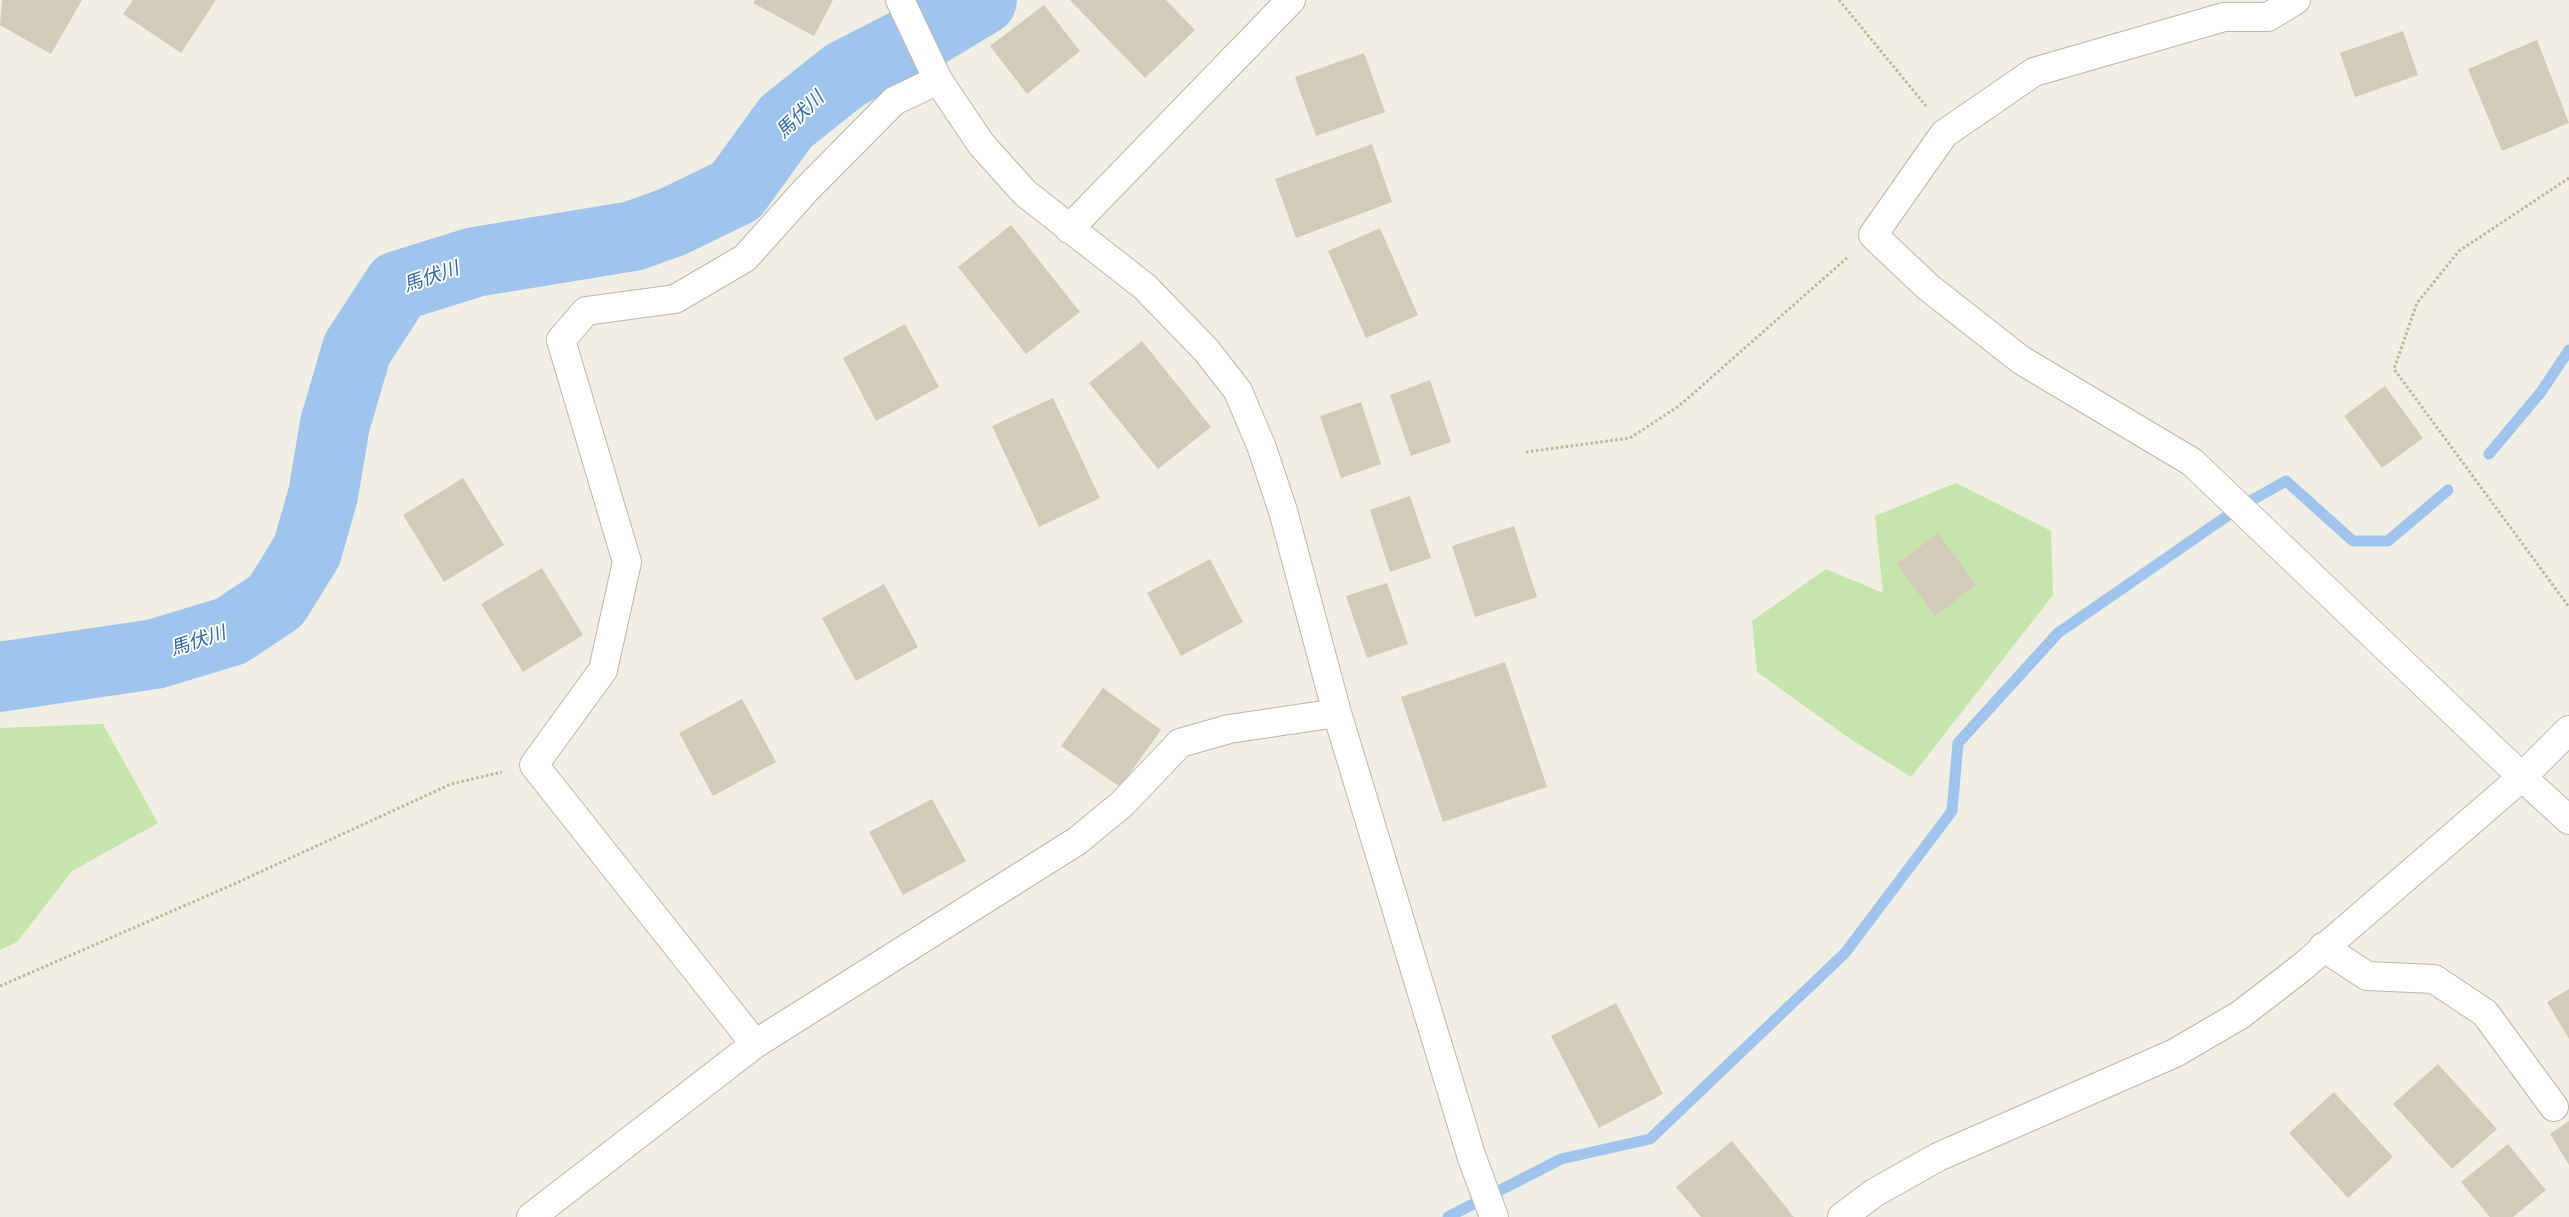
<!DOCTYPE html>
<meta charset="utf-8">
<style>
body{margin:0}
canvas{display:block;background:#f1eee3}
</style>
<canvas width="2569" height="1217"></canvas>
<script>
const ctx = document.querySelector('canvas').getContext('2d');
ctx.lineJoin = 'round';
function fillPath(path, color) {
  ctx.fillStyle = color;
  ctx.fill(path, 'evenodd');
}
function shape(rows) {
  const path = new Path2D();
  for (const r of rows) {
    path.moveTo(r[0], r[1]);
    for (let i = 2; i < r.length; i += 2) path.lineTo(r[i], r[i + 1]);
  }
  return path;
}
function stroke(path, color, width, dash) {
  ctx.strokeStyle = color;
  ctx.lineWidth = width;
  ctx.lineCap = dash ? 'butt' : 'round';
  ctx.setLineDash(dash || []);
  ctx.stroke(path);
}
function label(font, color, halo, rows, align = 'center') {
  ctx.font = font + ' "Public Sans","Noto Sans JP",sans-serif';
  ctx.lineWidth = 4;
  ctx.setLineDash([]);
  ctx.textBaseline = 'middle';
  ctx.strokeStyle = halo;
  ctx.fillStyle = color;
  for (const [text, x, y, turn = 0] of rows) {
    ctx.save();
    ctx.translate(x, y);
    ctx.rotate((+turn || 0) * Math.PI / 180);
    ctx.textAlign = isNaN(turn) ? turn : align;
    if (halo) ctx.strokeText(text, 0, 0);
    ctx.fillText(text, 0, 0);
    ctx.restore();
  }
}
fillPath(shape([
 [1956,483,2051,531,2053,595,1911,777,1849,738,1757,672,1752,621,1826,569,1883,593,1875,516],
 [103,724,158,823,72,871,17,942,0,950,0,728]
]), '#c5e5ac');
stroke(shape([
 [2489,454,2541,392,2569,350],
 [1448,1217,1561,1159,1650,1139,1845,953,1952,811,1958,743,2058,633,2243,505,2286,481,2353,541,2388,541,2448,490]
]), '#9fc5ee', 11);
stroke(shape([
 [0,677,155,654,231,631,276,601,307,551,323,495,335,424,357,349,398,286,475,262,633,236,672,222,736,191,786,122,845,75,929,32,982,0]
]), '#9fc5ee', 70);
fillPath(shape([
 [2,0,82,0,51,54,0,25],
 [133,0,216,0,181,53,123,14],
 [755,0,833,0,814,36,753,3],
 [1070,0,1166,0,1195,30,1145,78],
 [1044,5,1080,51,1027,94,990,46],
 [2403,31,2418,75,2355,97,2340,53],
 [2537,40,2569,123,2502,151,2468,69],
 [1364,53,1385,112,1316,136,1295,77],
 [1372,144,1392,202,1296,238,1275,179],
 [1011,225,1080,312,1026,354,958,267],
 [1380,228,1418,315,1366,338,1328,251],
 [905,324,939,387,876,421,843,358],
 [1142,341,1211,427,1158,469,1089,383],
 [1430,380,1451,442,1411,456,1390,395],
 [2385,386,2423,438,2382,468,2344,416],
 [1053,398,1100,498,1039,527,992,426],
 [1361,402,1381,464,1341,478,1320,416],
 [463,478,504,545,444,582,403,515],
 [1410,496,1431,558,1390,572,1370,510],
 [1514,526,1537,597,1475,617,1452,546],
 [1938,533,1976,585,1935,616,1897,564],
 [1210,559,1243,622,1181,656,1147,593],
 [542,568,583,635,523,672,481,604],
 [1387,583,1408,644,1367,658,1346,596],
 [884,584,918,647,856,681,822,618],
 [1505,662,1547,787,1443,822,1401,697],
 [1103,688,1161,730,1120,787,1061,746],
 [742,699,776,762,713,796,679,733],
 [932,799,966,861,903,895,869,832],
 [2569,989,2569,1039,2547,1002],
 [1616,1003,1663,1094,1599,1128,1551,1036],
 [2438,1064,2497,1129,2452,1169,2393,1104],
 [2334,1092,2393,1157,2348,1198,2289,1133],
 [2569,1121,2569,1165,2550,1134],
 [1732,1141,1794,1217,1701,1217,1676,1187],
 [2508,1144,2546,1190,2513,1217,2490,1217,2461,1182]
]), '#d2cbb9');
const minor = shape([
 [900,0,938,80,981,144,1025,193,1145,287,1206,350,1238,391,1262,448,1283,511,1337,713,1472,1158,1494,1217],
 [2296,0,2268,17,2224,17,2034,72,1944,134,1873,235,1928,287,2021,360,2192,462,2522,777],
 [1069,229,1291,0],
 [2323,947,2367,976,2434,979,2485,1013,2554,1107],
 [755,1044,534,765,603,670,627,562,561,340,586,311,675,299,745,258,805,191,894,101,938,80],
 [531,1217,755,1044,1077,841,1122,804,1180,743,1229,729,1337,713],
 [1842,1217,1874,1193,1938,1157,2175,1053,2240,1015,2301,968,2522,777,2569,730]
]);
const tertiary = shape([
 [2522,777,2569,820]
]);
stroke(minor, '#bcb7a6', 30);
stroke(tertiary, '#bcb7a6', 30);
stroke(shape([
 [1839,0,1926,106],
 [2569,178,2459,251,2417,303,2394,369,2569,607],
 [1526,452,1630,438,1679,406,1848,257],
 [0,986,234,884,451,784,502,772]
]), '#beb497', 3, [2.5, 2.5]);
stroke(minor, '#fff', 28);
stroke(tertiary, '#fff', 28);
label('italic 19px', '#3069ab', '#fff', [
 ["馬伏川",800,115,-44],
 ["馬伏川",431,277,-19],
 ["馬伏川",198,641,-18]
]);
</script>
